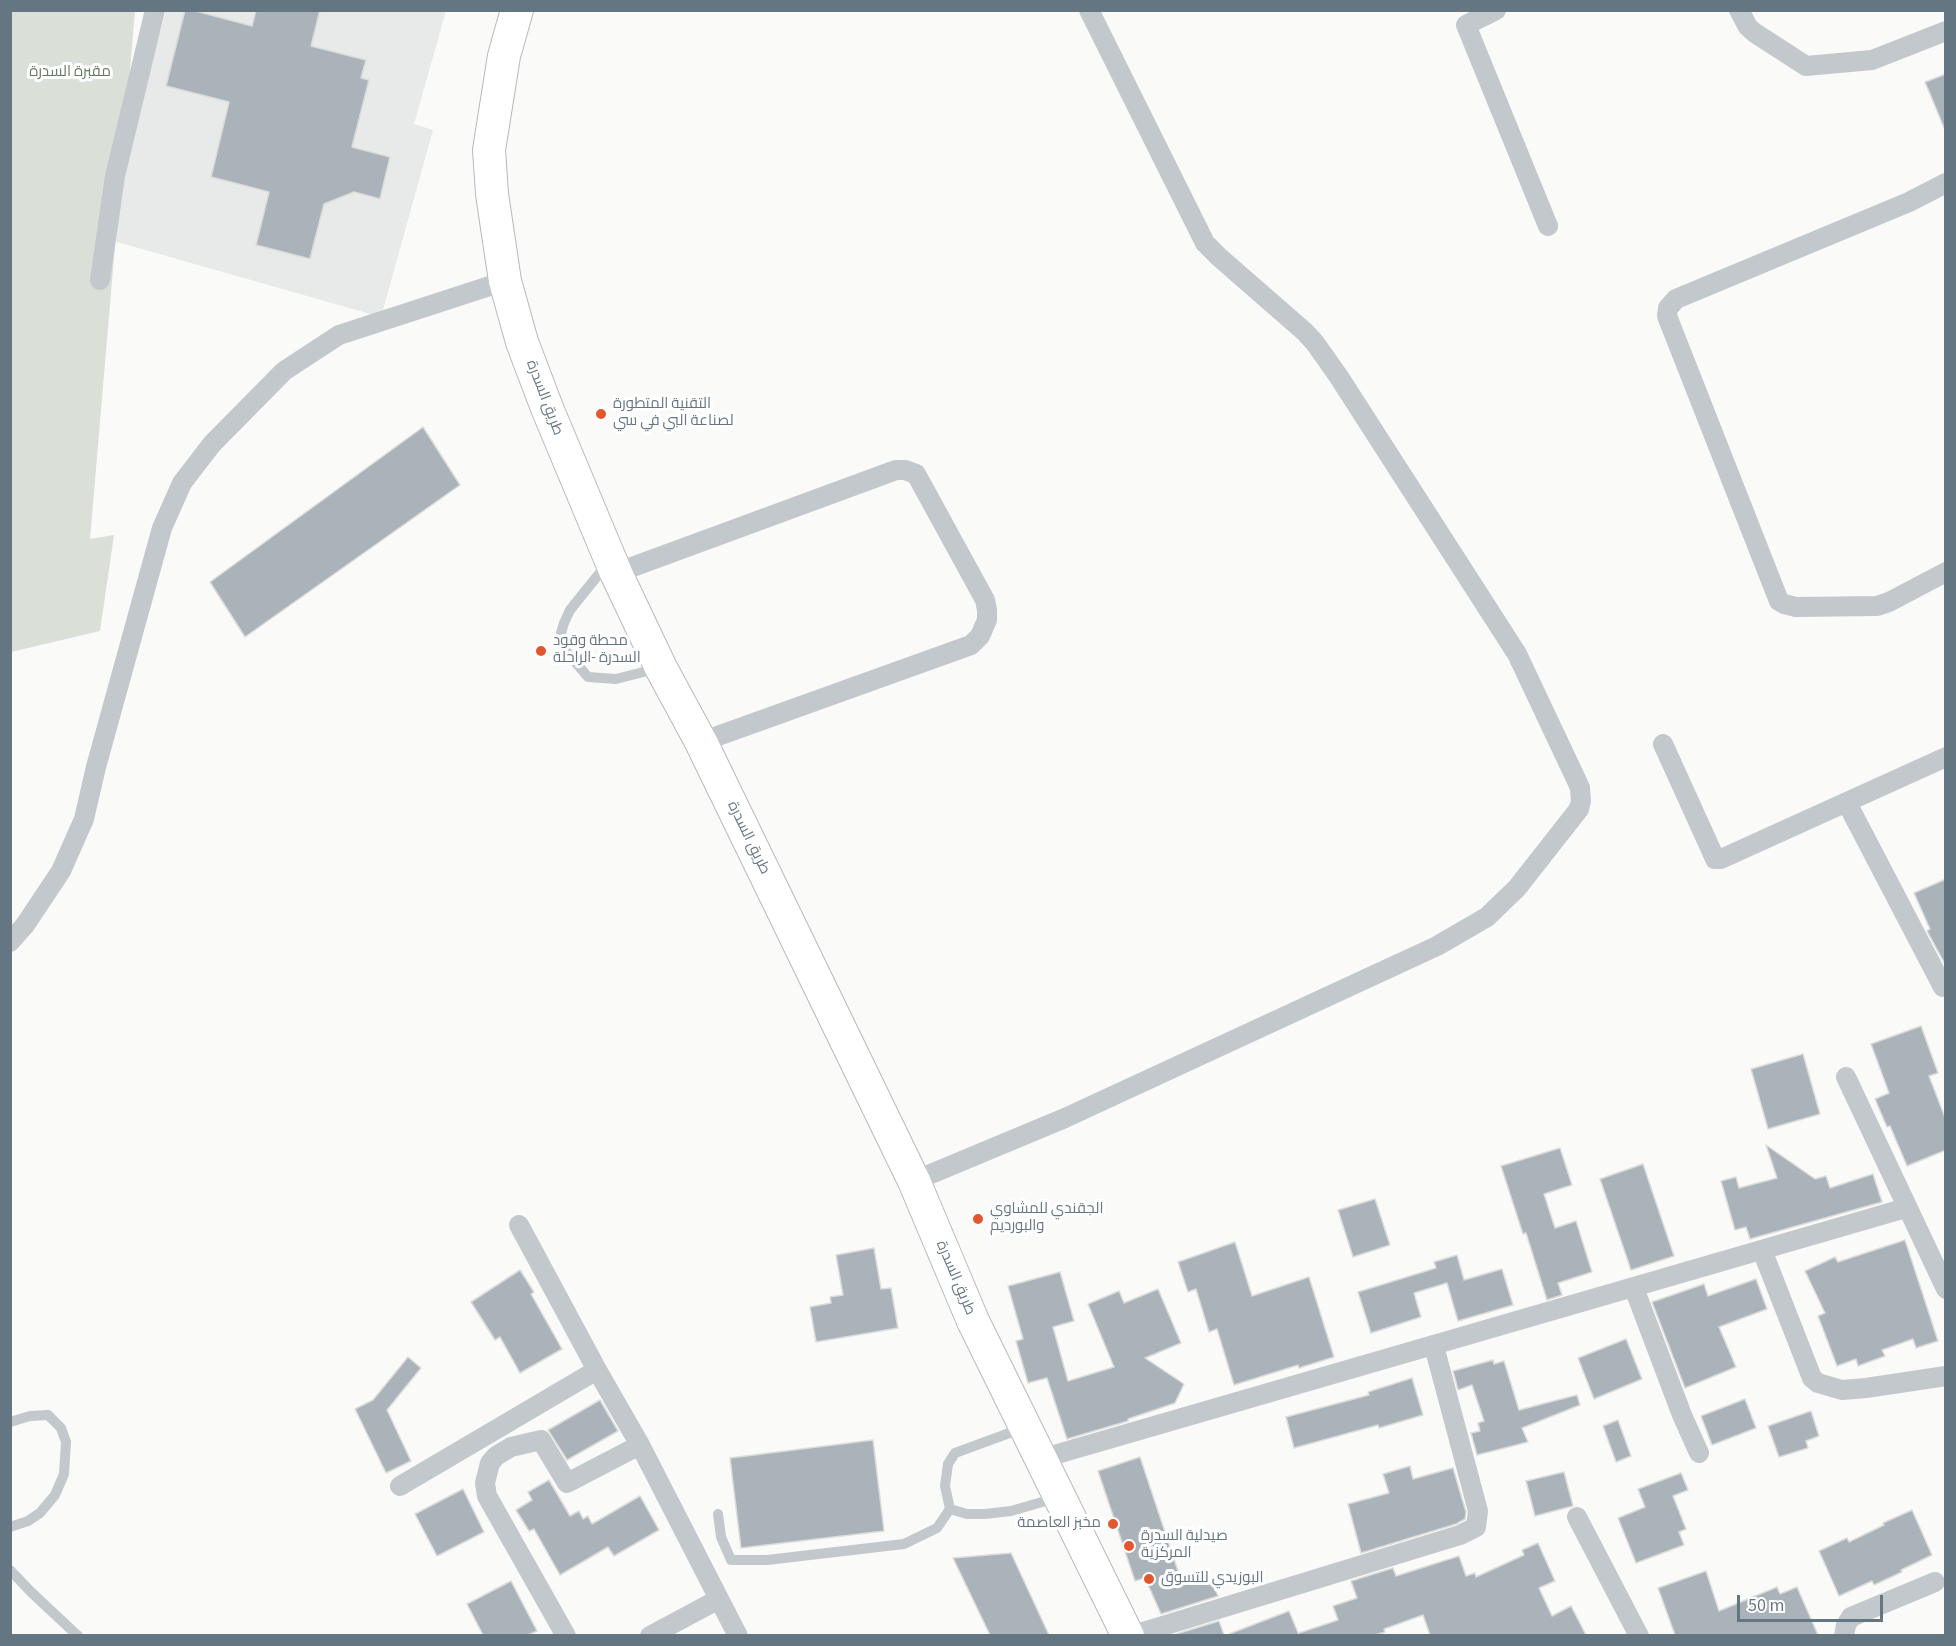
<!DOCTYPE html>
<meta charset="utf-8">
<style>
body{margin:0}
#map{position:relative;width:1956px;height:1646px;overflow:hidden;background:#fafaf8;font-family:"Source Sans 3",sans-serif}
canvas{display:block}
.frame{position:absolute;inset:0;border:12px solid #657683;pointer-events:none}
.scale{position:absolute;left:1737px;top:1595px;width:146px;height:27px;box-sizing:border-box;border:3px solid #657683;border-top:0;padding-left:8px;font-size:18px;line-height:21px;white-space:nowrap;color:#657683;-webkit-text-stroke:4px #fff;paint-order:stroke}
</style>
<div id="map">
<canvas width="1956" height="1646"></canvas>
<div class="frame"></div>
<div class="scale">50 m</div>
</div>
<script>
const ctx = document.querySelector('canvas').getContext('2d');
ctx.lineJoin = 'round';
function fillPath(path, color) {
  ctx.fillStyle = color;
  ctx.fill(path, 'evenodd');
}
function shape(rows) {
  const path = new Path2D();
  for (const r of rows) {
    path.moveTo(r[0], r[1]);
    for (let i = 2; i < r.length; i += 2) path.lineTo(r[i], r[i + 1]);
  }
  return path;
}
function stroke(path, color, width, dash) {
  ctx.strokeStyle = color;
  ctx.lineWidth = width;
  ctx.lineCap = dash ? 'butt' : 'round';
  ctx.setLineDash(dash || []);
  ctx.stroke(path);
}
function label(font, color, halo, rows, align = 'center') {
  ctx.font = font + ' "Source Sans 3",Cairo,sans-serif';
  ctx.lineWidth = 6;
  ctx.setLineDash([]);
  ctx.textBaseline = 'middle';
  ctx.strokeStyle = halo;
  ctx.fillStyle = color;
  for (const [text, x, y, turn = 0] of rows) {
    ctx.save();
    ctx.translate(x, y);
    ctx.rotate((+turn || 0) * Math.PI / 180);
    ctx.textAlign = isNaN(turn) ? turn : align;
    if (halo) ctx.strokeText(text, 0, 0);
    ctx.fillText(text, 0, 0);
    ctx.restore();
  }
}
fillPath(shape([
 [166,11,446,11,414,124,433,130,381,317,103,238]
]), '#e8e9e9');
fillPath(shape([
 [10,11,135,11,90,539,114,535,100,631,11,652]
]), '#dadfd7');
const building = shape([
 [185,10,192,10,252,26,256,10,320,10,311,46,366,60,361,78,369,80,352,147,390,157,380,199,354,192,324,204,310,259,256,245,269,192,211,177,229,102,166,86,185,10],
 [1946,74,1946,130,1945,130,1925,82,1946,74],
 [423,427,460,485,245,637,210,582,423,427],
 [1946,879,1946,966,1927,931,1930,929,1914,893,1946,879],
 [1921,1026,1938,1073,1929,1076,1946,1120,1946,1150,1907,1166,1890,1126,1887,1127,1875,1099,1889,1093,1871,1044,1921,1026],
 [1803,1054,1820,1114,1768,1129,1751,1069,1803,1054],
 [1766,1145,1815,1179,1826,1176,1830,1188,1873,1174,1882,1202,1750,1239,1746,1227,1735,1230,1721,1181,1736,1177,1739,1188,1777,1178,1766,1145],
 [1560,1148,1572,1185,1544,1194,1555,1228,1576,1221,1592,1272,1558,1283,1562,1295,1547,1300,1526,1233,1523,1234,1501,1166,1560,1148],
 [1643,1164,1674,1256,1631,1270,1600,1179,1643,1164],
 [1375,1199,1390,1245,1353,1257,1338,1210,1375,1199],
 [1905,1240,1938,1341,1916,1348,1913,1339,1882,1350,1885,1356,1858,1366,1856,1359,1837,1366,1818,1316,1825,1313,1805,1271,1835,1257,1838,1262,1905,1240],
 [1235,1242,1252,1296,1309,1277,1334,1357,1299,1368,1298,1365,1234,1385,1217,1329,1209,1332,1196,1289,1188,1292,1178,1262,1235,1242],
 [874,1248,881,1289,891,1288,898,1328,816,1342,810,1307,831,1303,830,1297,843,1295,836,1255,874,1248],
 [1457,1255,1464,1280,1502,1269,1513,1305,1458,1321,1447,1283,1414,1293,1421,1317,1371,1333,1358,1292,1436,1268,1434,1262,1457,1255],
 [520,1270,534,1292,531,1294,562,1349,520,1373,500,1337,495,1340,471,1302,520,1270],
 [1060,1272,1074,1321,1053,1327,1068,1381,1114,1367,1088,1304,1119,1291,1124,1303,1158,1289,1181,1343,1145,1358,1184,1384,1175,1403,1128,1419,1128,1421,1067,1439,1047,1378,1028,1383,1016,1341,1023,1339,1008,1286,1060,1272],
 [1756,1279,1767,1309,1719,1327,1736,1367,1685,1388,1652,1302,1704,1284,1708,1296,1756,1279],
 [1626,1339,1642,1379,1594,1399,1578,1358,1626,1339],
 [408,1357,421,1368,387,1410,411,1461,386,1473,355,1409,373,1400,408,1357],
 [1493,1360,1494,1364,1504,1361,1519,1410,1577,1395,1580,1405,1522,1428,1528,1442,1477,1455,1471,1433,1480,1431,1478,1423,1484,1421,1472,1385,1458,1390,1453,1371,1493,1360],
 [1412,1378,1423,1415,1379,1428,1378,1425,1294,1448,1286,1417,1369,1395,1368,1392,1412,1378],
 [1745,1399,1756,1428,1712,1445,1701,1416,1745,1399],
 [600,1400,618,1431,567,1460,548,1430,600,1400],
 [1811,1411,1819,1436,1806,1441,1808,1448,1779,1457,1768,1426,1811,1411],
 [1618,1420,1631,1456,1616,1462,1603,1426,1618,1420],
 [873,1440,884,1531,741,1548,730,1458,873,1440],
 [1140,1457,1182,1583,1207,1571,1218,1596,1161,1614,1145,1578,1135,1581,1098,1471,1140,1457],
 [1410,1466,1413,1479,1453,1468,1466,1512,1465,1519,1456,1524,1361,1553,1348,1504,1389,1493,1383,1474,1410,1466],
 [1564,1472,1573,1506,1535,1516,1526,1481,1564,1472],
 [1681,1473,1688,1490,1673,1496,1686,1529,1679,1532,1684,1545,1636,1563,1618,1518,1645,1507,1638,1489,1681,1473],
 [549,1480,570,1516,579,1511,583,1519,588,1516,592,1524,640,1496,659,1530,614,1556,608,1547,560,1575,534,1529,529,1531,516,1510,532,1500,528,1492,549,1480],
 [463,1489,484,1532,437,1556,415,1514,463,1489],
 [1912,1510,1932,1555,1901,1570,1902,1572,1874,1585,1872,1581,1839,1596,1819,1551,1847,1538,1849,1542,1884,1525,1883,1523,1912,1510],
 [1538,1543,1555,1581,1539,1588,1552,1616,1571,1606,1586,1635,1430,1635,1423,1615,1384,1629,1385,1632,1375,1635,1299,1635,1299,1633,1338,1620,1333,1606,1357,1598,1351,1581,1393,1568,1396,1576,1459,1556,1466,1576,1475,1573,1476,1577,1524,1555,1522,1550,1538,1543],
 [1011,1553,1049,1635,990,1635,953,1558,1011,1553],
 [1706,1571,1719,1611,1777,1587,1780,1594,1797,1587,1818,1635,1675,1635,1658,1588,1706,1571],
 [511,1581,537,1631,528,1635,483,1635,467,1604,511,1581],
 [1289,1611,1299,1635,1229,1635,1229,1634,1289,1611],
 [1219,1621,1224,1635,1173,1635,1219,1621]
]);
fillPath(building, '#aab3b9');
stroke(building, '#dcdcda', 1.5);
const primary = shape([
 [517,10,504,56,489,150,492,194,505,281,522,342,547,408,616,573,661,668,701,742,914,1181,973,1321,1128,1636]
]);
stroke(primary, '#b5babe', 34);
stroke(shape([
 [607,564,570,610,564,623,561,633,565,650,588,677,616,679,659,668],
 [10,1422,30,1416,48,1415,61,1428,66,1442,64,1474,55,1495,40,1513,28,1521,10,1527],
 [1023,1428,955,1453,948,1464,945,1486,950,1509,967,1514,985,1514,1011,1511,1056,1498],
 [718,1514,721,1537,731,1560,767,1560,904,1544,937,1528,950,1509],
 [10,1570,31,1592,78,1636]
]), '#c3c8cc', 10);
stroke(shape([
 [1496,10,1466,25,1548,226],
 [1739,10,1748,27,1755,33,1806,66,1872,60,1946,31],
 [1946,183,1909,202,1676,299,1668,308,1667,316,1779,601,1784,604,1796,607,1877,606,1889,602,1946,572],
 [100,280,115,176,155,10],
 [616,573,896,470,905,470,916,474,985,600,987,610,987,620,980,636,971,645,701,742],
 [1663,744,1712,852,1715,859,1721,859,1946,757],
 [1847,803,1943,987],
 [10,942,25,925,61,871,84,819,96,767,162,528,182,483,212,444,284,371,339,335,505,281],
 [1846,1077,1946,1289],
 [914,1181,1065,1118,1437,946,1487,917,1517,888,1579,809,1581,801,1580,788,1576,779,1517,654,1339,377,1315,343,1305,332,1219,257,1205,243,1089,10],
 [519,1225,597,1370,640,1445,738,1636],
 [1762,1250,1812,1378,1818,1383,1842,1390,1866,1388,1946,1376],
 [1634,1288,1682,1415,1699,1453],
 [1040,1459,1906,1208],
 [400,1486,597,1370],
 [1577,1517,1639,1636],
 [566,1636,487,1496,485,1483,490,1463,496,1456,511,1447,541,1440,567,1483,640,1445],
 [650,1636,719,1599],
 [1130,1636,1460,1535,1476,1527,1478,1511,1434,1346],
 [1844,1636,1846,1625,1851,1617,1935,1582]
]), '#c3c8cc', 20);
stroke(primary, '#fff', 32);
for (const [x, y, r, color] of [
 [601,414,6,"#e4572e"],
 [541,651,6,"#e4572e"],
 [978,1219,6,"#e4572e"],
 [1113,1524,6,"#e4572e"],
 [1129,1546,6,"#e4572e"],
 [1149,1579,6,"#e4572e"]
]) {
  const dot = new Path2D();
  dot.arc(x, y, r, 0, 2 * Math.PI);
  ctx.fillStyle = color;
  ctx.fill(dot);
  stroke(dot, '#fff', 2);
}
label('15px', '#687a64', '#fff', [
 ["مقبرة السدرة",70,73]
]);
label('15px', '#657683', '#fff', [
 ["طريق السدرة",544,398,69],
 ["طريق السدرة",748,838,64],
 ["طريق السدرة",955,1278,67]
]);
label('15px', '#657683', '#fff', [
 ["التقنية المتطورة",613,405],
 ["لصناعة البي في سي",613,422],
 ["محطة وقود",553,642],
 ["السدرة -الراحلة",553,659],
 ["الجقندي للمشاوي",990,1210],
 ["والبورديم",990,1227],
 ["مخبز العاصمة",1101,1524,"right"],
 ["صيدلية السدرة",1141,1537],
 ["المركزية",1141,1554],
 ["البوزيدي للتسوق",1161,1579]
], 'left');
</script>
